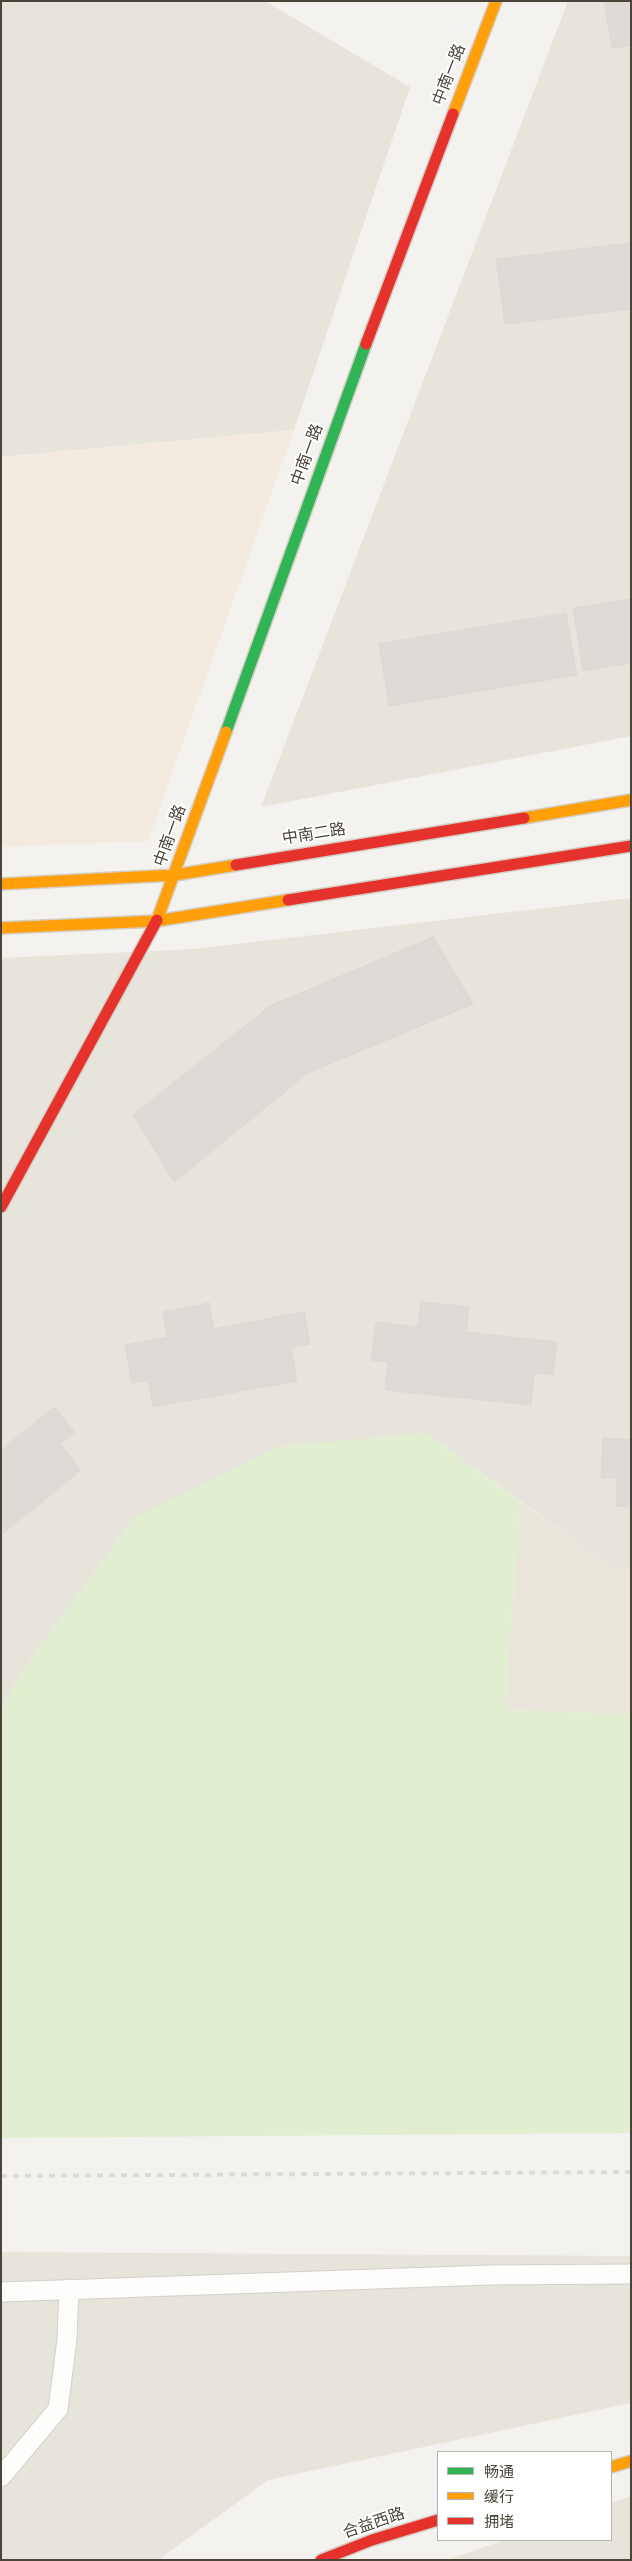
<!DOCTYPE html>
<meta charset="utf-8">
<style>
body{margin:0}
#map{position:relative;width:632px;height:2561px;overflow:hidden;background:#f4f2ee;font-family:"Nunito Sans","Noto Sans SC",sans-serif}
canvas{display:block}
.frame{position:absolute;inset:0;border:2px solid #4b4439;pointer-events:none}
.legend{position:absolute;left:437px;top:2451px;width:175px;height:90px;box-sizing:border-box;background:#fff;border:1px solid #b7b4b0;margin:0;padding:6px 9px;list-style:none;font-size:15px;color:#4b4439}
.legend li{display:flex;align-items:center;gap:10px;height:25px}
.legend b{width:25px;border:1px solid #b7b4b0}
</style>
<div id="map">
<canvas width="632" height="2561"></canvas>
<div class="frame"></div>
<ul class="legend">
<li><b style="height:6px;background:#30b455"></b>畅通</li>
<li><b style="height:6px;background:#ff9f0a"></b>缓行</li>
<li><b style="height:6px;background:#e5322d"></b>拥堵</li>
</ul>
</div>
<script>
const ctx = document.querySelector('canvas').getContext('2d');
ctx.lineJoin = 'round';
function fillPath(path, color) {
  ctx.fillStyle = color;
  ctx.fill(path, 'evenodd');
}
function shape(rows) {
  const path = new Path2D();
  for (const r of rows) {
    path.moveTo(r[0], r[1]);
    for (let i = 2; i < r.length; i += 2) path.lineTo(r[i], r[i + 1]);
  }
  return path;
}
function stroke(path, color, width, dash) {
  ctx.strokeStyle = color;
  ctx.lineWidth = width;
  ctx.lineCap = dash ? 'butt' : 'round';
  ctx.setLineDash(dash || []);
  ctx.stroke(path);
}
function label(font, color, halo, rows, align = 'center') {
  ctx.font = font + ' "Nunito Sans","Noto Sans SC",sans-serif';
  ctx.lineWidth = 4;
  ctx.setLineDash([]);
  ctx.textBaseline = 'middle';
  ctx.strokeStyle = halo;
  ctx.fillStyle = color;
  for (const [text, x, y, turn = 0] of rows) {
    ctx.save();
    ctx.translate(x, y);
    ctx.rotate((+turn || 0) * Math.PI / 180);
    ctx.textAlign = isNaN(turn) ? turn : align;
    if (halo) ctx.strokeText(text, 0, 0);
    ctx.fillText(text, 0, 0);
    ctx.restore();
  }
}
fillPath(shape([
 [1,1,265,1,410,87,294,430,1,457],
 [568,1,631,1,631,736,261,807],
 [631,898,631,1571,616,1569,425,1433,135,1517,21,1673,1,1710,1,958,194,949],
 [1,2252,631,2256,631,2403,268,2480,158,2560,1,2560],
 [631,2496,631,2560,447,2560,505,2540,611,2540,611,2503]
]), '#e7e4dc');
fillPath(shape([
 [294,430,148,841,1,847,1,457]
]), '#f3ebdf');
fillPath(shape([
 [521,1502,616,1569,631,1571,631,1714,504,1710]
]), '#eae5da');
fillPath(shape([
 [425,1433,521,1502,504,1710,631,1714,631,2133,1,2138,1,1710,21,1673,135,1517,282,1446]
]), '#e1eecf');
const building = shape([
 [604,1,631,1,631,45,612,48,604,1],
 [631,243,631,309,505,324,496,259,631,243],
 [631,599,631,663,583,671,573,608,631,599],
 [566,613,577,675,389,706,379,644,566,613],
 [433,937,473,1004,308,1073,174,1182,133,1115,270,1006,433,937],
 [421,1302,469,1307,466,1332,557,1342,553,1375,534,1373,531,1405,385,1390,388,1362,371,1360,376,1322,418,1327,421,1302],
 [209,1303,214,1329,304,1312,310,1344,291,1348,297,1381,153,1407,148,1380,132,1383,125,1345,167,1337,163,1312,209,1303],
 [54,1407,75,1432,60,1444,81,1470,1,1535,1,1450,54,1407],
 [603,1438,631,1440,631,1507,616,1506,617,1478,601,1478,603,1438]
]);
fillPath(building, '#dedbd6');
stroke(building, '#dcd9d4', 1);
const lane = shape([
 [1,2292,490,2275,631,2274],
 [1,2477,58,2409,67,2340,69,2289]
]);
const fast = shape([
 [226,732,366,344]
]);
const slow = shape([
 [453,114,496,1],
 [524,818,631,800],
 [1,884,175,875,236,865],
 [157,920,226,732],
 [1,928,156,921,288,900],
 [611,2467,631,2461]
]);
const jam = shape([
 [366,344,453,114],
 [236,865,524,818],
 [288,900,631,846],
 [1,1207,157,920],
 [321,2560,372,2540,438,2520]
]);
stroke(lane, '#d2d0cb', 21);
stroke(fast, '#d3cfc5', 14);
stroke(slow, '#d3cfc5', 14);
stroke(jam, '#d3cfc5', 14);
stroke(lane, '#fdfdfc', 19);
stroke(fast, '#30b455', 11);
stroke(slow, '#ff9f0a', 11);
stroke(jam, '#e5322d', 11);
stroke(shape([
 [1,2176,631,2172]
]), '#dbdbda', 4, [6, 6]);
label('16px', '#4b4439', '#fff', [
 ["中南一路",450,75,-69],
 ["中南一路",308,455,-70],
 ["中南二路",314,835,-9],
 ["中南一路",171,836,-70],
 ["合益西路",374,2524,-19]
]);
</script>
